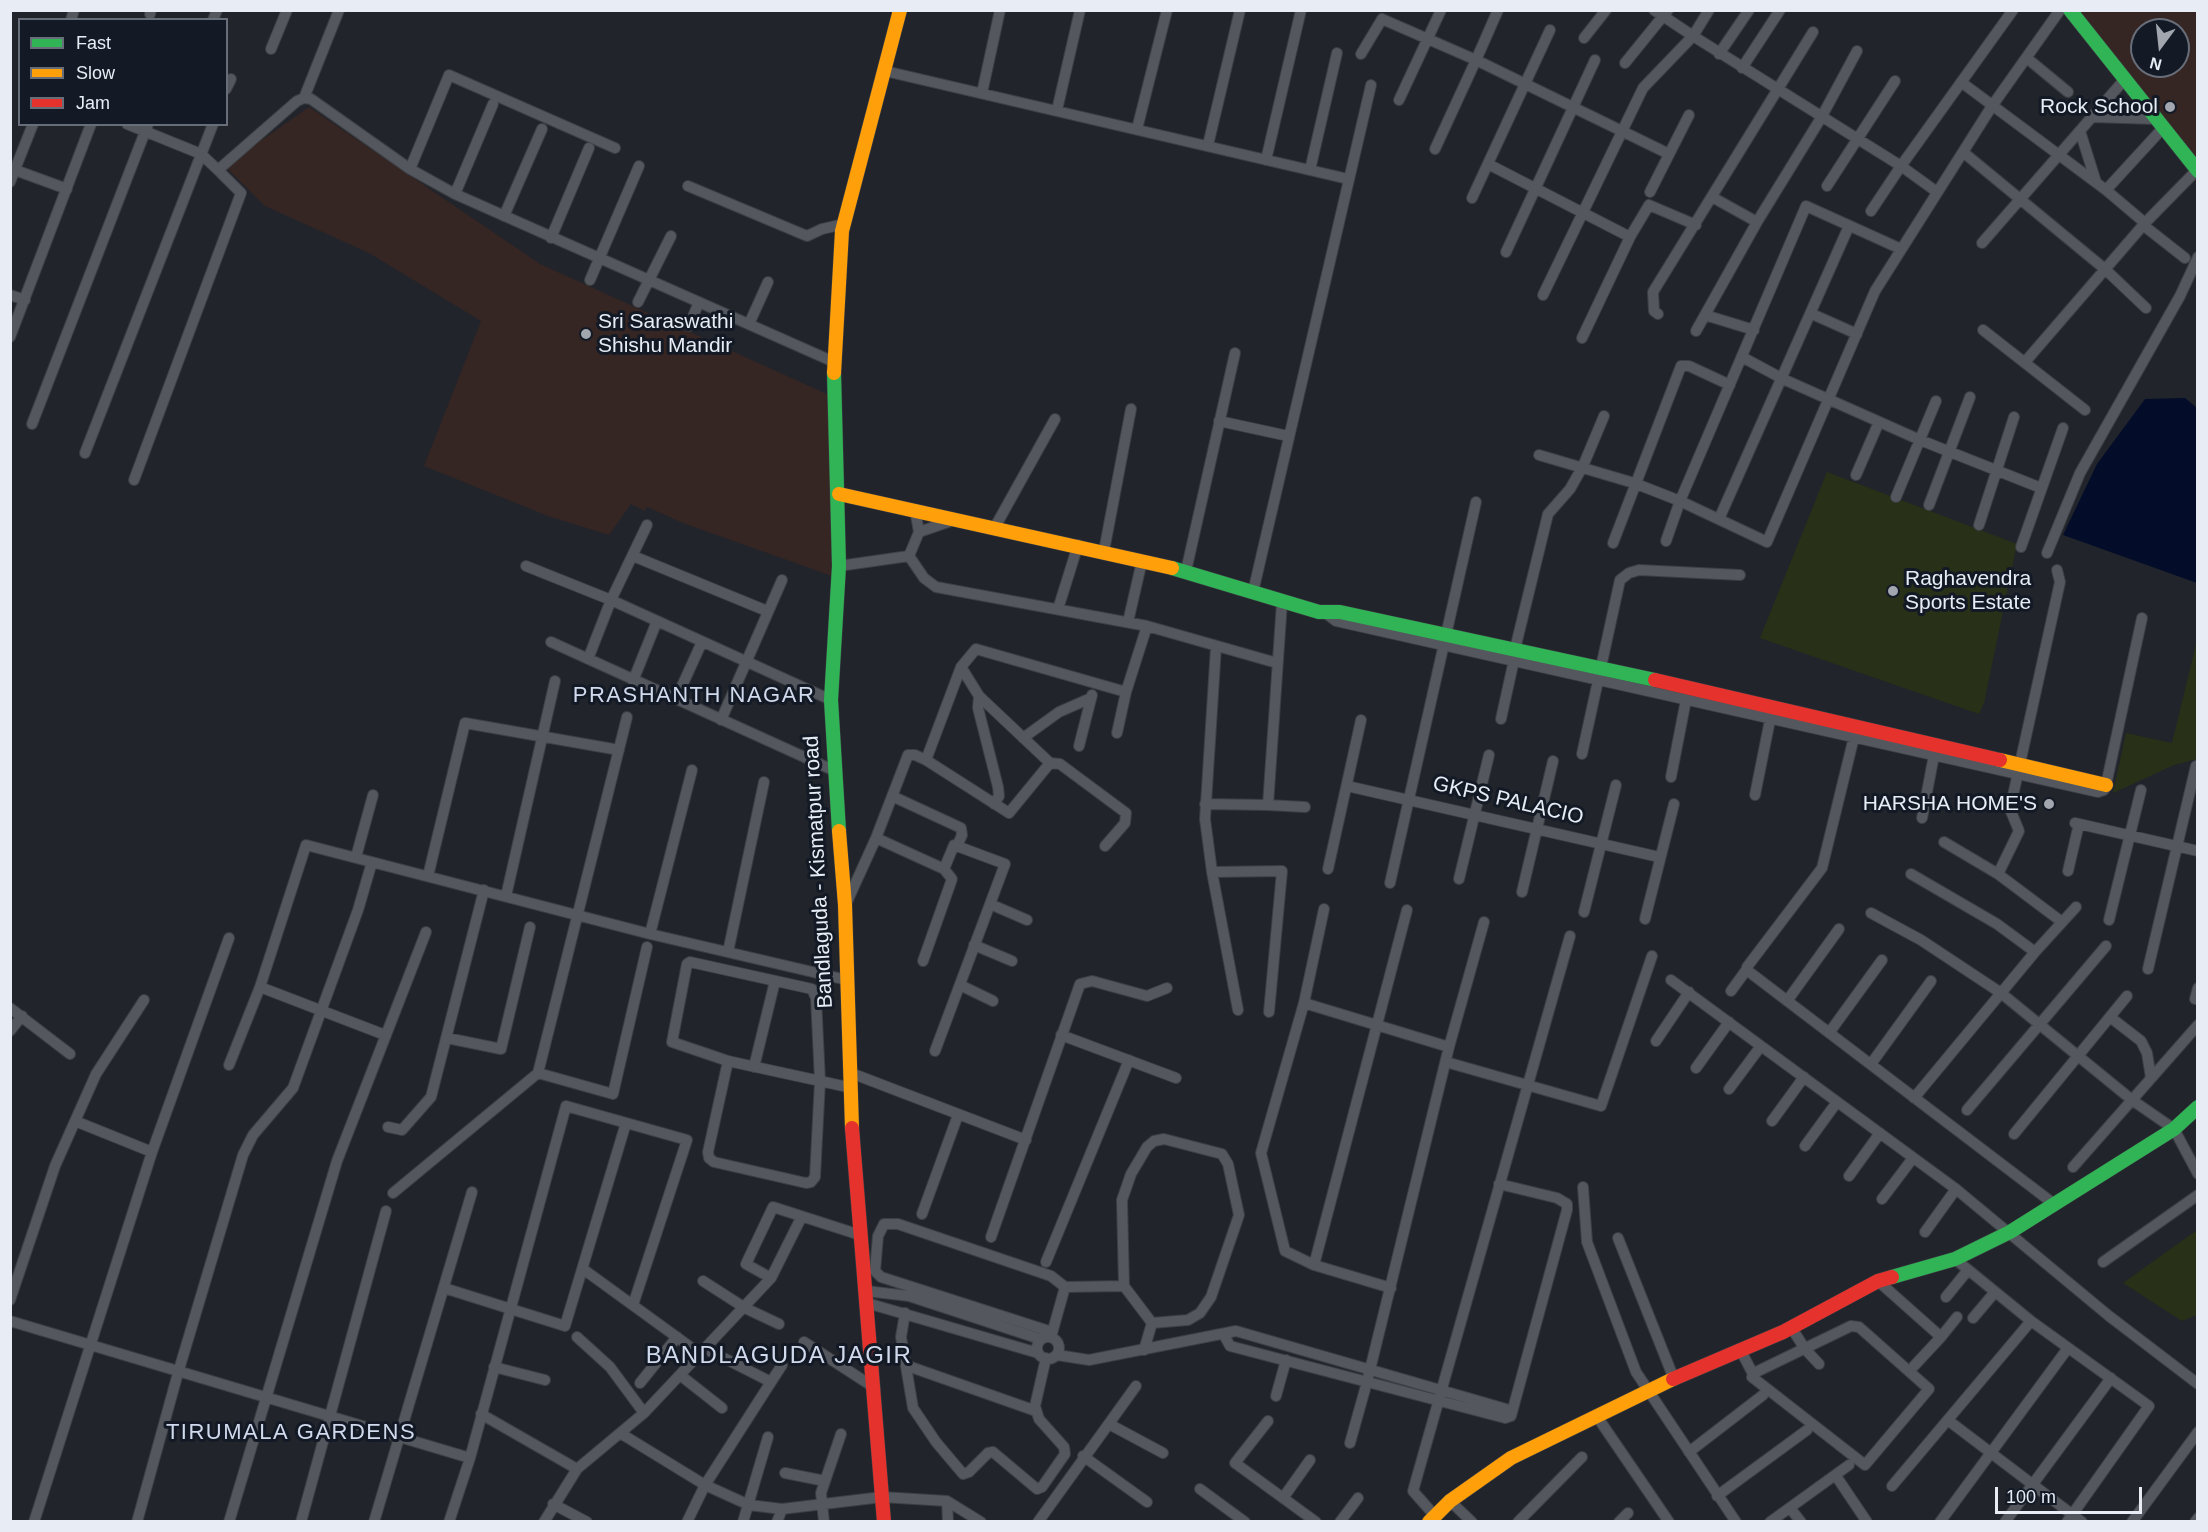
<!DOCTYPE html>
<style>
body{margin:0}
#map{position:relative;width:2208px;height:1532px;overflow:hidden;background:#21252b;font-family:Helvetica,sans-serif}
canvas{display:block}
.frame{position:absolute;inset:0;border:12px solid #e7ecf5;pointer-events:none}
.legend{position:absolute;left:18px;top:18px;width:210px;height:108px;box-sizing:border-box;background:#131a26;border:2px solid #686e79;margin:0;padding:8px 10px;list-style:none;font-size:18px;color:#e7ecf5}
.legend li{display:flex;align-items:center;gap:12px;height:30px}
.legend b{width:30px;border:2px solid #686e79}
.north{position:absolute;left:2130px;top:18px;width:60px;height:60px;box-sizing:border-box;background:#131a26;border:2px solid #686e79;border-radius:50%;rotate:195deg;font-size:16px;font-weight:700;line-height:24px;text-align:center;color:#e7ecf5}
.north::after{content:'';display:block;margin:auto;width:21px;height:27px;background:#a2a6ae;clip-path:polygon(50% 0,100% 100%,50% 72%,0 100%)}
.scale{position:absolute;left:1995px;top:1487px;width:147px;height:27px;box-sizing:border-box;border:3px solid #e7ecf5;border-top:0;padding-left:8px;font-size:18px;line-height:21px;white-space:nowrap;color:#e7ecf5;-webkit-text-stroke:4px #131a26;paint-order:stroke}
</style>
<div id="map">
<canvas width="2208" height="1532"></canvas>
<div class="frame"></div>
<ul class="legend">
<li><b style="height:8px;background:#30b455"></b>Fast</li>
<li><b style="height:8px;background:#ff9f0a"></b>Slow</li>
<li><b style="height:8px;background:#e5322d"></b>Jam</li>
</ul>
<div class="north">N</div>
<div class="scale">100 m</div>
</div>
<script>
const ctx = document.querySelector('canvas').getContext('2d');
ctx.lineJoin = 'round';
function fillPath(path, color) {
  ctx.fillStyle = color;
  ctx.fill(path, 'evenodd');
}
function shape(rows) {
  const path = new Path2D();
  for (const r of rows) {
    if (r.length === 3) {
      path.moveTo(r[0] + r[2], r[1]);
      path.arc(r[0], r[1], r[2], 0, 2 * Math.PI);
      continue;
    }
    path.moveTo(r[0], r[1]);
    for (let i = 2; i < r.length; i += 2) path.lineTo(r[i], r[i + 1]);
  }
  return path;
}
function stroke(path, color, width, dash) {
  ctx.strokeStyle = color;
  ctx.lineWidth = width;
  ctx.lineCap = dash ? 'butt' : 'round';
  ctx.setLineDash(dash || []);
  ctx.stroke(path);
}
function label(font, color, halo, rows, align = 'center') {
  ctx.font = font + ' Helvetica,sans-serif';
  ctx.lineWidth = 6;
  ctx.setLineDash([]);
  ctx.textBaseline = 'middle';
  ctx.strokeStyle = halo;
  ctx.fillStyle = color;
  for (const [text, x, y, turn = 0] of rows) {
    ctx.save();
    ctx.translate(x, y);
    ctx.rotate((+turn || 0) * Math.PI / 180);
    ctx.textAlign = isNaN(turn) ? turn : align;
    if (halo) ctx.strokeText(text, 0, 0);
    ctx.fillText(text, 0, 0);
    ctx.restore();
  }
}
fillPath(shape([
 [2067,11,2197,11,2197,178,2161,131],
 [2142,30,2178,30,2178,66,2142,66],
 [309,107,540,264,829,395,832,576,683,523,647,507,645,511,631,504,609,535,548,516,424,466,481,321,369,253,265,206,225,166]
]), '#352523');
fillPath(shape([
 [1827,472,2017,544,1984,703,1979,714,1760,638],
 [2197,640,2197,759,2174,765,2113,793,2126,733,2172,743],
 [2197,1230,2197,1315,2182,1321,2123,1283]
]), '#283017');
fillPath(shape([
 [2185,398,2197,408,2197,583,2063,535,2097,464,2145,399]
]), '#030d29');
const street = shape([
 [1498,10,1476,60,1669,154],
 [1709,10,1693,36,1901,166,2013,10],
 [150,14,151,10],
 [71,20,74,10],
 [213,20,217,10],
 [1584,38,1606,10],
 [271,49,287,10],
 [1361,54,1382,19,1476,60,1435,149],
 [1719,54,1749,10],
 [2028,59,2068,92],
 [1625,63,1668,10],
 [1742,68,1780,10],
 [885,71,1348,179],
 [1961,82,2106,190,2145,223],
 [226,89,231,79],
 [982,93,1000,10],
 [304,98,339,10],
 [1399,100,1441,10],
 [1057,110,1080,10],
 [2092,117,2155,119],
 [127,124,201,154,218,170,297,101,304,98,311,99,410,169,455,194,834,362],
 [1137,129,1167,10],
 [2080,131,2096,182],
 [1208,145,1240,10],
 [1963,152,2106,270,2146,308],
 [1266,160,1301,10],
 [1488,164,1630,237],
 [410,169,449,75,615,148],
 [15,170,67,189],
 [1310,170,1337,53],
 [10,182,33,124],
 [688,186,807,236,822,229,844,224],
 [1827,186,1895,81],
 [2106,190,2162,129],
 [1650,192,1689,115],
 [455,194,493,104],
 [1712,197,1757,222],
 [1472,198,1550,30],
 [1871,211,1901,166,1937,192],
 [504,216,542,129],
 [2143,225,2185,258],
 [551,238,589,148],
 [1982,243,2125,79],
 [1506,252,1595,60],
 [590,280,639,166],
 [10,295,25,300],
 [1543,295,1643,88,1693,36,1654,10],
 [638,302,671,236],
 [1658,314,1654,311,1653,292,1813,32],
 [1812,314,1857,334],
 [1705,315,1754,330],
 [749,324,768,282],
 [689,326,699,302],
 [1983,330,2085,410],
 [1696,331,1757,222,1821,118,1857,51],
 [10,337,91,124],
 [1582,338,1630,237,1649,205,1696,225],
 [1742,357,1783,379,1920,440,2041,488],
 [2025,362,2145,223,2197,170],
 [1219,421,1288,436],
 [32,424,148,124],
 [85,453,213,124],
 [1539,455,1634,483,1680,501,1767,542,1875,291,1992,106,2060,10],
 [1856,475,1879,422],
 [134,480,241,193,218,170],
 [1896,497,1936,401],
 [1929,505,1970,397],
 [915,510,919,532,954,520],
 [1719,519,1849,226],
 [1979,525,2014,417],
 [995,527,1055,419],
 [1666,541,1680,501,1806,206,1901,249],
 [1613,543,1681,366,1689,366,1730,385],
 [2021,547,2063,428],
 [1104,551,1131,409],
 [2047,553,2080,473,2180,296,2198,257],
 [633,556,767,611],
 [909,556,919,532],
 [526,566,611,600,831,700],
 [839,566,909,556,924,578,936,587,1147,626,1277,663],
 [2057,570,2060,582,2010,809,2019,831,1998,874,2062,922],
 [1186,571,1235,353],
 [1253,592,1371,85],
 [1058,609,1078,545],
 [1324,612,1336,621,2098,792,2104,790,2106,785,2142,618],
 [1128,622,1142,561],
 [551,642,835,771],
 [1216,647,1205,819,1212,872,1238,1010],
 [1515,649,1548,514,1570,489,1583,466,1604,416],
 [588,659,611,600,647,525],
 [961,667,979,696,1050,763,1060,764,1126,813,1125,823,1105,846],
 [633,681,657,621],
 [979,696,978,708,998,787,999,796,994,804],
 [676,699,702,642],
 [1501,719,1514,660],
 [721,720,782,580],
 [1117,733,1126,692,1147,626],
 [1854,737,1822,868,1747,967,1748,971,2054,1204],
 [1023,738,1059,712,1091,698],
 [1079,746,1092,695],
 [1582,754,1620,580,1629,573,1639,570,1740,575],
 [926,760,961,667,976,649,1126,692],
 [1671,777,1686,700],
 [1347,786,1659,857],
 [1755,795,1772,710],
 [892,796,961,828,962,835,957,846],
 [1205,804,1268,805,1282,602],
 [1268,805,1305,807],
 [1922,818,1935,750],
 [2075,823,2198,851],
 [876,838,944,869,954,845,1005,864,935,1051],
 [1944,842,1998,874],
 [356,857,373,795],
 [1328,869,1361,720],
 [2068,871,2079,824],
 [1212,872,1282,871,1269,1012],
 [1911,874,1997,924,2035,952],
 [428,876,465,723,619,750],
 [1459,879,1489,755],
 [1390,883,1476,502],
 [1522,892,1553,761],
 [506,896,555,681],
 [846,904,876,838,908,755,915,755,926,760,1009,813,1050,763],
 [990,904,1027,920],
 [1584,912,1616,785],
 [1871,913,1921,940,2001,993,2132,1100,2174,1129,2198,1174],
 [1645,919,1674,804],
 [2109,920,2141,790],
 [650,934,692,770],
 [974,945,1012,961],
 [728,952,764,782],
 [923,961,952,879,944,869],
 [2148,969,2196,766],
 [1671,980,1956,1189,2109,1316,2198,1384],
 [960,985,993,1001],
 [1731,991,1747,969],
 [2195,999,2198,988],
 [1787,1001,1839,929],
 [1304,1003,1449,1047],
 [10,1008,70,1054],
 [2110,1017,2141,1041,2147,1053,2151,1078],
 [10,1031,22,1016],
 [1829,1033,1882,960],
 [385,1035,260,987,306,845,650,934,847,980],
 [1061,1035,1176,1078],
 [447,1038,501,1049,530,927],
 [1656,1041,1689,992],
 [728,1061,672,1042,687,964,690,962,812,989,816,998,820,1081,815,1177,811,1182,806,1183,714,1162,709,1158,708,1152,728,1061,820,1081,852,1088],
 [1446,1062,1601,1106,1652,956],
 [1871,1064,1931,981],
 [229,1065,260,987],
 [754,1067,775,981],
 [1696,1068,1729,1022],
 [538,1073,613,1094,647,947],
 [851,1073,1026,1140],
 [1729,1089,1761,1046],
 [1914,1098,2035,952,2076,907],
 [1967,1110,2106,946],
 [75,1121,152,1152],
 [1772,1121,1804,1077],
 [388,1127,402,1130,431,1097,484,890],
 [2014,1134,2127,996],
 [1805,1146,1837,1102],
 [2073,1167,2198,1025],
 [1849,1176,1880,1133],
 [1499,1184,1557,1198,1567,1204,1567,1210,1511,1416],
 [1583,1187,1587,1242,1636,1372,1736,1522],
 [393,1193,538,1073,627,717],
 [1882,1199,1913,1158],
 [922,1214,958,1115],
 [1925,1232,1956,1189],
 [991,1237,1080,984,1092,981,1147,996,1167,988],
 [1618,1238,1674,1379],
 [1955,1259,2031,1321,2149,1406,2067,1522],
 [1046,1262,1129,1060],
 [2103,1262,2198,1195],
 [1314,1265,1285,1251,1261,1153,1304,1003,1324,909],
 [583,1269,700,1354],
 [771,1278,746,1264,773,1207,860,1235],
 [703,1281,745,1308,779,1324],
 [1878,1281,1941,1337,1914,1366],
 [1124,1286,1152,1323],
 [1065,1287,1124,1286,1122,1200,1131,1174,1147,1147,1154,1141,1164,1139,1222,1154,1228,1164,1239,1215,1211,1297,1200,1313,1188,1320,1152,1323,1144,1350],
 [444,1288,565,1326,626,1123],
 [1391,1288,1314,1265,1407,910],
 [866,1291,909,1296,1040,1339],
 [1946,1297,1968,1270],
 [10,1300,55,1166,96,1074,144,1000],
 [867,1303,1038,1353],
 [905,1313,901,1337,913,1408,936,1442,963,1474,969,1472,988,1453,993,1452,1037,1489,1042,1487,1065,1454,1064,1447,1039,1419,1035,1406,1046,1358],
 [1973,1318,1995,1292],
 [10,1321,470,1458],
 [1851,1326,1859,1327,1929,1389,1865,1465,1752,1377,1754,1373,1851,1326],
 [1791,1327,1805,1349,1819,1364],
 [1048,1348,11],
 [577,1337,610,1367,644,1413],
 [1051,1337,1065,1287,1051,1276,898,1224,884,1224,878,1236,875,1271,881,1277,1052,1332],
 [1941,1337,1957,1317],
 [804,1342,875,1388],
 [706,1349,771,1382,782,1365],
 [1741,1351,1753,1374],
 [1057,1355,1089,1360,1236,1331,1506,1409,1511,1416,1505,1418,1230,1346,1224,1335],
 [908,1366,1036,1411],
 [494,1367,545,1380],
 [680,1375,722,1408],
 [640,1383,677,1337],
 [1276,1396,1286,1360],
 [481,1414,577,1469],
 [1596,1415,1669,1522],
 [1268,1421,1235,1463,1316,1522],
 [1949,1421,2082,1522],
 [1109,1424,1163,1453],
 [620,1433,705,1485,749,1505,782,1509,882,1497,947,1501,981,1522],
 [1350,1443,1367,1382,1449,1047,1484,922],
 [1689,1452,1763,1395],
 [1083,1456,1147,1502],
 [785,1473,825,1481],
 [1836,1476,1867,1522],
 [1892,1486,2031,1321],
 [1200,1489,1245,1522],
 [1717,1496,1807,1430],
 [1283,1498,1310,1460],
 [947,1501,948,1522],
 [1450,1501,1472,1522],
 [553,1504,587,1522],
 [1790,1508,1801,1522],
 [1435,1516,1413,1491,1570,936],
 [34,1522,152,1152,229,938],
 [137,1522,178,1373,243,1155,253,1135,293,1088,358,910,372,862],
 [229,1522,337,1161,426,932],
 [301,1522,386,1211],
 [374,1522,472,1192],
 [449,1522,470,1458,566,1106,687,1140,633,1305],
 [544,1522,577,1469,644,1413,771,1278,801,1218],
 [687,1522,705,1485,771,1382],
 [743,1522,768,1437],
 [777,1522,782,1509],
 [824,1522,821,1493,841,1434],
 [1038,1522,1136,1386],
 [1340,1522,1358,1498],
 [1518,1522,1582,1457],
 [1619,1522,1628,1513],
 [1770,1522,1849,1465],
 [1940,1522,2068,1348],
 [2005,1522,2111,1378],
 [2132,1522,2198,1432],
 [2195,1522,2198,1518]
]);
const fast = shape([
 [2070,10,2198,171],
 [834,373,839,566,831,700,839,831],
 [1172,568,1319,612,1340,612,1655,680],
 [1892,1277,1955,1259,2010,1232,2174,1129,2198,1107]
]);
const slow = shape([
 [834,373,842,231,900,10],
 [839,494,1172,568],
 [2000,760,2106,785],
 [839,831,845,905,852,1128],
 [1429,1522,1450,1501,1511,1458,1673,1379]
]);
const jam = shape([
 [1655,680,2000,760],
 [852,1128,884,1522],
 [1673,1379,1783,1332,1878,1281,1892,1277]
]);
stroke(street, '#3c3f44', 12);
stroke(fast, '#3c3f44', 15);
stroke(slow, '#3c3f44', 15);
stroke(jam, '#3c3f44', 15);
stroke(street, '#54585e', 10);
stroke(fast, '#30b455', 14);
stroke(slow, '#ff9f0a', 14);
stroke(jam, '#e5322d', 14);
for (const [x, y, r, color] of [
 [2170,107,6,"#a2a6ae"],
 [586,334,6,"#a2a6ae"],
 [1893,591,6,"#a2a6ae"],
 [2049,804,6,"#a2a6ae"]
]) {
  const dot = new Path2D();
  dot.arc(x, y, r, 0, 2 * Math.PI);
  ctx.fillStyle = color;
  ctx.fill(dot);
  stroke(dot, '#131a26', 2);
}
label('21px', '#e7ecf5', '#131a26', [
 ["Rock School",2158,107],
 ["Sri Saraswathi",598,322,"left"],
 ["Shishu Mandir",598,346,"left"],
 ["Raghavendra",1905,579,"left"],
 ["Sports Estate",1905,603,"left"],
 ["HARSHA HOME'S",2037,804]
], 'right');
label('21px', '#e7ecf5', '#131a26', [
 ["GKPS PALACIO",1508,801,13],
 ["Bandlaguda - Kismatpur road",819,872,-93]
]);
ctx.letterSpacing = '1.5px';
label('22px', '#d0daec', '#131a26', [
 ["PRASHANTH NAGAR",694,696],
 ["TIRUMALA GARDENS",291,1433]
]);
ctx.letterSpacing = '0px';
ctx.letterSpacing = '1.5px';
label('24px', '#d0daec', '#131a26', [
 ["BANDLAGUDA JAGIR",779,1356]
]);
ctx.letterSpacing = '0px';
</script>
